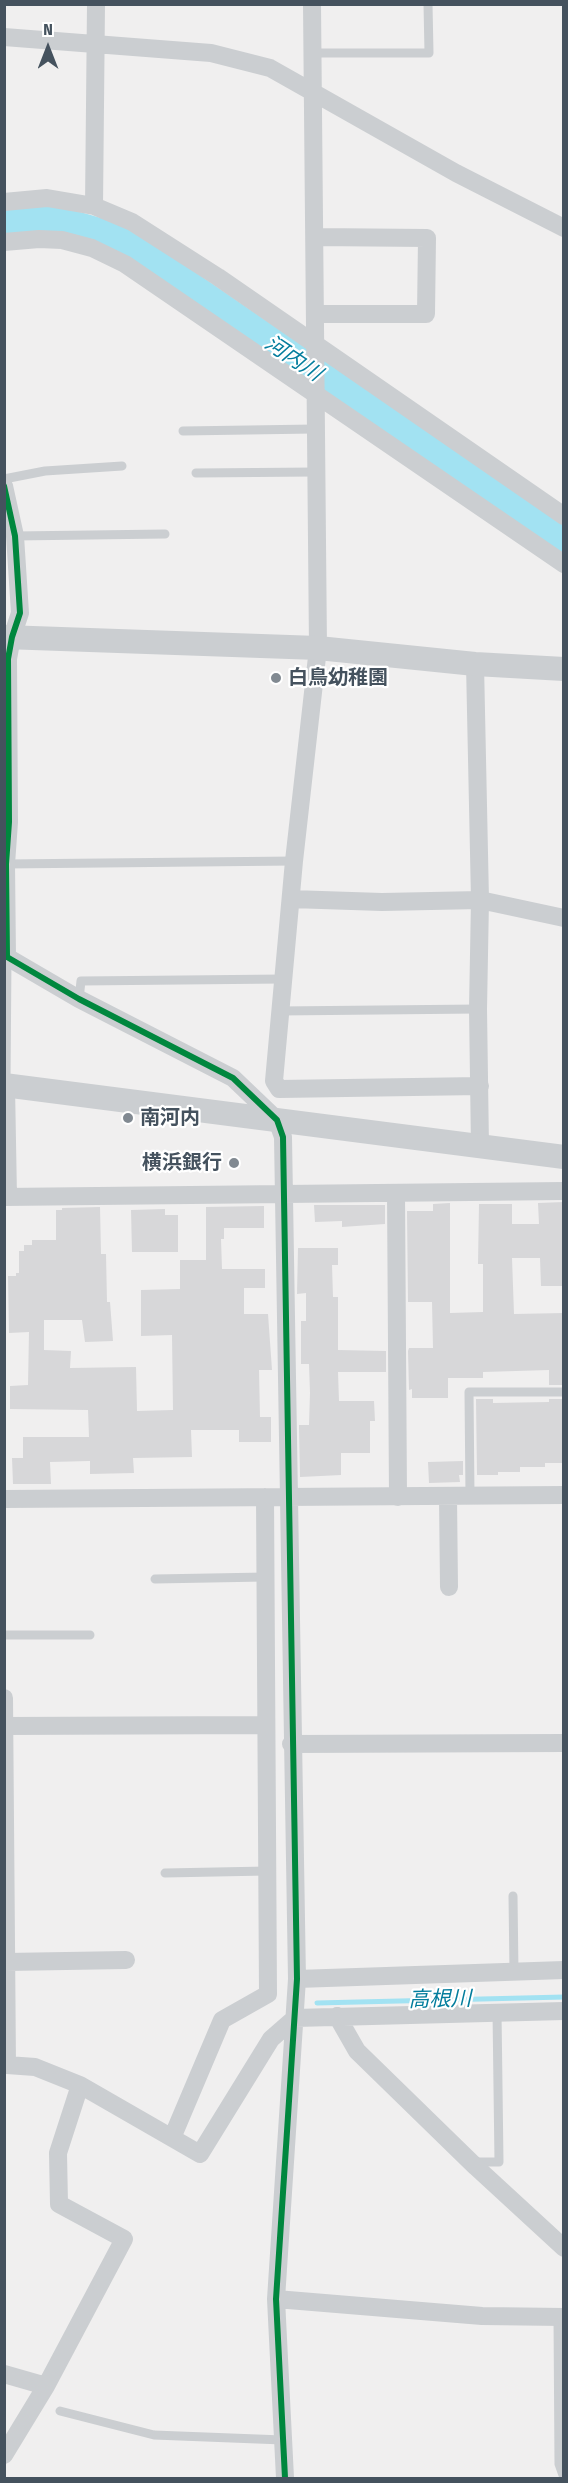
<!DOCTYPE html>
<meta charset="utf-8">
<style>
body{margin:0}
#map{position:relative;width:568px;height:2483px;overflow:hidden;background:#f0efef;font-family:"Fira Sans Condensed",sans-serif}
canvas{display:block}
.frame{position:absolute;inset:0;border:6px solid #45525e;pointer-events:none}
.north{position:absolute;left:18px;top:18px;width:60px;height:60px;-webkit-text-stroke:4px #fff;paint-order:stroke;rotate:0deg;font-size:16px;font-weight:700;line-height:24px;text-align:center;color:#45525e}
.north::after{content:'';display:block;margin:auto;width:21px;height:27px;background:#45525e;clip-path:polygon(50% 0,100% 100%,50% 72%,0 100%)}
</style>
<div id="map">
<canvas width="568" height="2483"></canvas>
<div class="frame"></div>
<div class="north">N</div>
</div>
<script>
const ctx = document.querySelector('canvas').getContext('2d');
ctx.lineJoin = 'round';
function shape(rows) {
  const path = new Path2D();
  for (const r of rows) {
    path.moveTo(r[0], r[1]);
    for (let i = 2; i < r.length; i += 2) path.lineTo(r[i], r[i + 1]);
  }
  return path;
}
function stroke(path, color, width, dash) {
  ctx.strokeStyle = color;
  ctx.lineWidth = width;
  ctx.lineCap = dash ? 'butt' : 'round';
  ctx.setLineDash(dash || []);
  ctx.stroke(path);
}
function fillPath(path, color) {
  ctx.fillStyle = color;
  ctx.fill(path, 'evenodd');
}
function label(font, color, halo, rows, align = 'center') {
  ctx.font = font + ' "Fira Sans Condensed","Noto Sans JP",sans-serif';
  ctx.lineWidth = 4.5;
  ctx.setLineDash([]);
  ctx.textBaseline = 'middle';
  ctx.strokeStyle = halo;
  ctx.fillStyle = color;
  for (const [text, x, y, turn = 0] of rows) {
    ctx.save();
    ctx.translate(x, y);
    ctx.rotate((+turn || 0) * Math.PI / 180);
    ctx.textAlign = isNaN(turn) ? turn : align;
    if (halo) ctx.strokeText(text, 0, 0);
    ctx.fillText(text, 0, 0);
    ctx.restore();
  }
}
stroke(shape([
 [317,2003,564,1997]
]), '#a2e2f2', 5);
stroke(shape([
 [4,220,18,219,68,225,120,240,564,544]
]), '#a2e2f2', 32);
fillPath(shape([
 [564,1202,564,1286,541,1286,540,1258,512,1258,514,1314,564,1313,564,1385,549,1385,549,1370,483,1372,483,1378,448,1378,448,1398,412,1398,412,1389,409,1390,408,1351,409,1348,433,1348,432,1302,408,1302,407,1211,433,1211,433,1204,450,1203,450,1313,483,1312,483,1264,478,1264,479,1204,512,1204,512,1224,539,1224,538,1203],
 [314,1205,385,1205,385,1224,342,1227,342,1221,315,1222],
 [264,1206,264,1228,224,1228,224,1239,221,1239,222,1269,265,1269,265,1288,244,1288,244,1314,268,1314,272,1370,259,1370,260,1417,271,1417,271,1442,239,1442,239,1430,191,1430,192,1457,133,1458,134,1473,90,1474,90,1461,50,1462,51,1484,13,1484,12,1458,23,1458,23,1437,89,1437,88,1410,10,1409,10,1386,28,1385,29,1332,9,1333,8,1276,16,1276,16,1273,19,1273,19,1251,24,1251,24,1245,32,1245,32,1240,56,1240,56,1210,62,1210,62,1208,100,1207,101,1254,106,1254,107,1302,110,1302,113,1341,85,1342,82,1320,44,1320,44,1350,71,1351,70,1368,136,1367,137,1411,173,1410,172,1335,141,1336,141,1290,180,1289,180,1260,206,1260,206,1207],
 [165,1209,165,1215,178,1215,178,1252,132,1252,131,1210],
 [298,1248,338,1248,338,1265,332,1265,333,1297,338,1297,338,1350,386,1351,386,1372,338,1372,339,1401,374,1401,375,1421,370,1421,370,1453,341,1453,341,1475,300,1477,299,1425,309,1425,310,1393,309,1364,301,1364,301,1321,306,1321,306,1293,297,1294],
 [476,1399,493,1399,493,1403,549,1402,549,1399,564,1399,564,1463,545,1463,545,1467,520,1467,520,1472,498,1472,498,1475,477,1475],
 [463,1461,463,1475,459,1475,460,1482,429,1483,428,1462]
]), '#d7d7d9');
stroke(shape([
 [313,53,429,53,428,4],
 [183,431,314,429],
 [196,473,315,472],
 [4,479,45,471,122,466],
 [15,536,165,534],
 [6,864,294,861],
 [79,999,81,981,283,979],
 [280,1011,478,1009],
 [6,1083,7,957],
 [470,1496,469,1392,564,1392],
 [155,1579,265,1577],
 [4,1635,90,1635],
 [165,1873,267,1871],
 [513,1896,514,1972],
 [474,2162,499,2162,497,2012],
 [558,2317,559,2464,564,2478],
 [60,2411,154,2435,283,2440]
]), '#cbced1', 9);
stroke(shape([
 [312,4,318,648,294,861,274,1081,279,1089,480,1086],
 [4,37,211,53,270,68,456,173,564,228],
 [4,202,47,198,94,206,132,222,218,277,564,516],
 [94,206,96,4],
 [315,237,427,238,426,314,315,314],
 [4,242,39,239,62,240,92,248,125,264,564,564],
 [4,486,15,536,20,613,12,637,8,659,9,822,6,864,7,957,79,999,233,1078,277,1120,283,1137,297,1979,276,2299,285,2478],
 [475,664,480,900,478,1009,480,1147],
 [291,899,382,902,480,900,564,918],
 [6,1086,8,1197],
 [396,1193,398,1497],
 [4,1197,564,1191],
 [448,1497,449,1587],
 [4,1499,564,1495],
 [4,1698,7,2065,4,2065],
 [4,1726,266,1725],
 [291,1744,564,1743],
 [6,1962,126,1960],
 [297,1979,564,1970],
 [337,2016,357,2051,476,2167,564,2248],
 [7,2065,35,2067,80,2085,200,2154,271,2039,295,2018,564,2011],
 [172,2138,222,2020,268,1994,265,1497],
 [276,2299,482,2316,564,2317],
 [4,2374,46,2386],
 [4,2455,46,2386,124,2239,59,2204,58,2153,80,2085]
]), '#cbced1', 18);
stroke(shape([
 [4,637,318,648,475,664,564,669],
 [4,1085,564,1157]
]), '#cbced1', 24);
stroke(shape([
 [4,486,15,536,20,613,12,637,8,659,9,822,6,864,7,957,79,999,233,1078,277,1120,283,1137,297,1979,276,2299,285,2478]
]), '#00873e', 6);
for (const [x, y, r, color] of [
 [276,678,6,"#818991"],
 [128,1118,6,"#818991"],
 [234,1163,6,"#818991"]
]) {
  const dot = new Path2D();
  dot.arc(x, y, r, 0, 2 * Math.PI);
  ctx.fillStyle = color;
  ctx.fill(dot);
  stroke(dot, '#fff', 2);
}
label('bold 20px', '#45525e', '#fff', [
 ["白鳥幼稚園",288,678],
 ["南河内",140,1118],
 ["横浜銀行",222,1163,"right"]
], 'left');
label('italic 21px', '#037d9d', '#fff', [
 ["河内川",293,359,34],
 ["高根川",440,2000,-1]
]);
</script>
